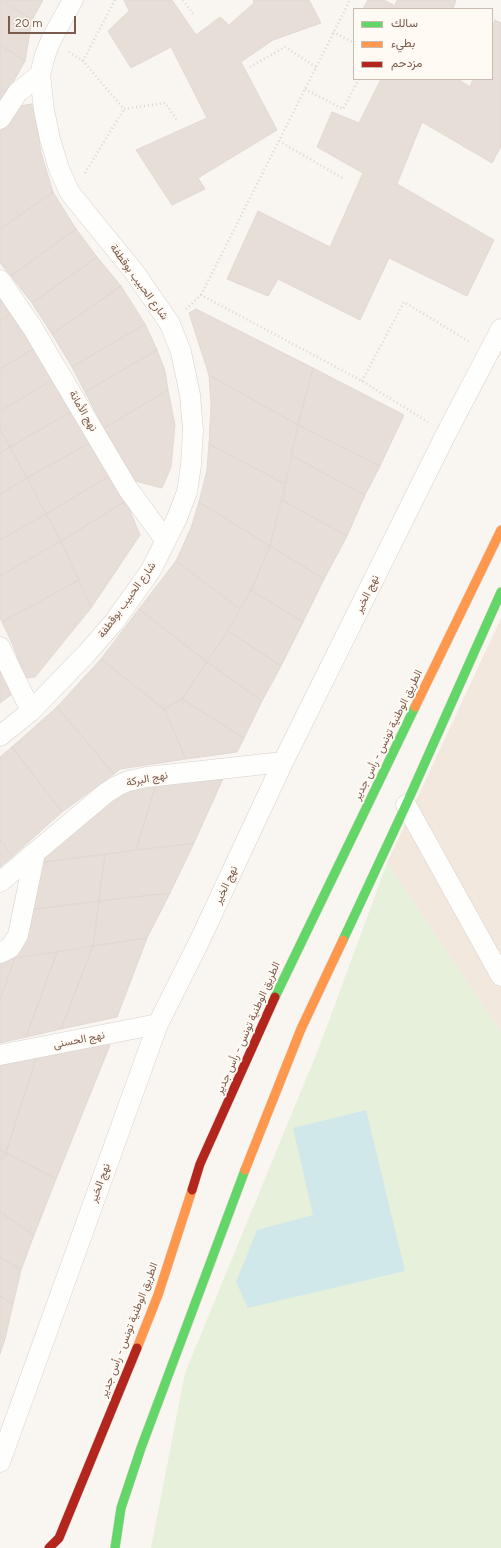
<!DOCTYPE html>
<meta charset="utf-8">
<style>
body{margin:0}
#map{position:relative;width:501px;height:1548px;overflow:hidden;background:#f9f5f0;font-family:Figtree,Vazirmatn,sans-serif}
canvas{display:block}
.legend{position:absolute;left:353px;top:8px;width:140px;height:72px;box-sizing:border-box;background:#fffaf3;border:1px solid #cabbb1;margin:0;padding:5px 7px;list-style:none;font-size:12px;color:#7a5c4d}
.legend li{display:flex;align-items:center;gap:8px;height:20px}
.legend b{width:20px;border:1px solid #cabbb1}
.scale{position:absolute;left:8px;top:16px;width:68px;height:18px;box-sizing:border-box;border:2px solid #7a5c4d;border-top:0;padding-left:5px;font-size:12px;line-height:14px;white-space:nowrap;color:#7a5c4d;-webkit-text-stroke:3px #fffaf3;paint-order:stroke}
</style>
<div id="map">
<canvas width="501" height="1548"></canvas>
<ul class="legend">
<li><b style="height:5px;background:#63d668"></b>سالك</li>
<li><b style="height:5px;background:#ff974d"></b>بطيء</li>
<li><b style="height:5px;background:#b3261e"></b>مزدحم</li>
</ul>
<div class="scale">20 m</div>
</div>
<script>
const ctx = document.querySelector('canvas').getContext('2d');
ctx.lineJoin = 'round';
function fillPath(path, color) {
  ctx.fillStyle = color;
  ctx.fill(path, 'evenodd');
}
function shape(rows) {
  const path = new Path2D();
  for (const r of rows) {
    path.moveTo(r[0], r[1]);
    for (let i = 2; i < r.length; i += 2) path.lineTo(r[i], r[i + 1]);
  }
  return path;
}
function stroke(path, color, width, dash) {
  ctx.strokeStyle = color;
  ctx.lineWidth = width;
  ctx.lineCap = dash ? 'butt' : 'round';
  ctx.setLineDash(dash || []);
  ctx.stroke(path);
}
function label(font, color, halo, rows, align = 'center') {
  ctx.font = font + ' Figtree,Vazirmatn,sans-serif';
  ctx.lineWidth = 4;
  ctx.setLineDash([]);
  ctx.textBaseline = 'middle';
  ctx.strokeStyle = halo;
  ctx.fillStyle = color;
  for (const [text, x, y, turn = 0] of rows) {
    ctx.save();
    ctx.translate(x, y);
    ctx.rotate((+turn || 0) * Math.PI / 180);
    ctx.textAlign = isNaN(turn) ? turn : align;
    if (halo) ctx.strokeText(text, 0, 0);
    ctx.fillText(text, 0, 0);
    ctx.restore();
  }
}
fillPath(shape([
 [501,618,501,1033,387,863]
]), '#f2e8de');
fillPath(shape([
 [387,863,501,1033,501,1548,151,1548,185,1373,320,1045]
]), '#e7f0db');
fillPath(shape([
 [366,1110,405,1271,248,1308,236,1282,257,1230,313,1215,293,1128]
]), '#d0e8ea');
const building = shape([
 [0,0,32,20,25,61,0,45,0,0],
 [2,0,43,0,32,20,2,0],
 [124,0,172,0,196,35,220,17,229,25,254,3,253,0,309,0,321,23,273,40,241,62,277,130,198,178,205,189,172,205,136,150,207,118,171,47,131,68,108,31,129,11,124,0],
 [368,0,384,0,395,6,397,0,456,0,453,9,363,9,368,0],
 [495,20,501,23,501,146,492,163,422,122,397,184,494,240,467,296,389,258,360,320,278,279,268,296,227,279,258,211,330,247,363,173,317,147,332,112,359,123,381,79,458,79,470,87,473,79,492,79,492,29,495,20],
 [0,45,25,61,7,93,0,89,0,45],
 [0,89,7,93,0,105,0,89],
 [31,104,34,106,41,153,53,192,0,229,0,132,15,107,31,104],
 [53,192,76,229,11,276,0,263,0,229,53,192],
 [76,229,97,257,32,303,11,276,76,229],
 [97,257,121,286,52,334,32,303,97,257],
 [121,286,145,324,72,367,52,334,121,286],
 [0,291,14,311,0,321,0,291],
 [196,309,313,368,298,425,209,375,189,313,196,309],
 [14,311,38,346,0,369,0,321,14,311],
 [145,324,157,350,85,392,72,367,145,324],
 [38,346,56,378,0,411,0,369,38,346],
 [157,350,165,371,168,390,104,428,85,392,157,350],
 [313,368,404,415,380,466,298,425,313,368],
 [209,375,298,425,285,484,209,444,211,405,209,375],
 [56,378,74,410,10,447,0,430,0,411,56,378],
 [168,390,175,425,171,467,162,488,135,481,104,428,168,390],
 [74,410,91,442,27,478,10,447,74,410],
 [298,425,380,466,365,495,292,456,298,425],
 [0,430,10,447,0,453,0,430],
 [91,442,111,475,46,514,27,478,91,442],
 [209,444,285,484,270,546,199,502,207,470,209,444],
 [10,447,27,478,0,494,0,453,10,447],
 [292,456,365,495,347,536,282,500,292,456],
 [111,475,126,501,61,541,46,514,111,475],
 [27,478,46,514,0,540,0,494,27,478],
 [282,500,347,536,324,579,270,546,282,500],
 [126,501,140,535,91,608,61,541,126,501],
 [199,502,270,546,251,590,240,609,176,561,191,528,199,502],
 [46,514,61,541,0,576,0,540,46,514],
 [61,541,79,580,2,622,0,618,0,576,61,541],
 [270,546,324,579,303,622,251,590,270,546],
 [176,561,240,609,228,631,207,662,139,609,176,561],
 [79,580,91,608,35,677,27,678,24,674,12,643,2,622,79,580],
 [251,590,303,622,281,666,228,631,251,590],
 [139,609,207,662,182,699,164,709,101,659,139,609],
 [228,631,281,666,262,701,207,662,228,631],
 [101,659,164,709,186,759,120,769,114,774,57,707,101,659],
 [207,662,262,701,244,738,182,699,207,662],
 [0,670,12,694,0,703,0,670],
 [182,699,244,738,237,752,186,759,164,709,182,699],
 [57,707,114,774,62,812,12,747,57,707],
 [12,747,62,812,13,856,0,840,0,757,12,747],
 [225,774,194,843,136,850,156,784,225,774],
 [156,784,136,850,37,863,123,788,156,784],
 [0,840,13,856,0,867,0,840],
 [194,843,170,893,99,901,105,854,194,843],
 [105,854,99,901,28,910,37,863,105,854],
 [170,893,147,938,93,946,99,901,170,893],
 [99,901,93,946,15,958,28,910,99,901],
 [147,938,117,1017,61,1029,93,946,147,938],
 [93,946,61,1029,26,1037,57,952,93,946],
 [57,952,26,1037,0,1043,0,1000,15,958,57,952],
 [15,958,0,1000,0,960,15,958],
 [112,1040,56,1179,6,1153,38,1052,112,1040],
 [38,1052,6,1153,0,1150,0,1061,38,1052],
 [0,1150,6,1153,0,1161,0,1150],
 [6,1153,56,1179,34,1235,0,1212,0,1161,6,1153],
 [0,1212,34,1235,21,1270,0,1257,0,1212],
 [0,1257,21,1270,13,1304,0,1296,0,1257],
 [0,1296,13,1304,5,1339,0,1336,0,1296],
 [0,1336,5,1339,0,1354,0,1336]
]);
fillPath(building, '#e6ded7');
stroke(building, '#e2d8d2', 1);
const street = shape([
 [0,119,18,92,40,75],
 [0,280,32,327,128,489,166,541],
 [0,647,31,711],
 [0,736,31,711,87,653,114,622,151,570,177,518,187,492,191,465,193,430,190,395,181,352,170,324,135,273,70,193,59,169,50,139,44,110,40,75,45,55,51,40,73,0],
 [406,805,501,976],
 [0,882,106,793,117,786,128,781,147,777,283,762],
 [0,953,10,948,18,935,35,853],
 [0,1055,158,1024],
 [0,1462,158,1024,199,942,283,762,446,434,501,329]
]);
const fast = shape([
 [343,940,406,805,501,592],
 [275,997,415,707],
 [115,1548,121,1508,141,1448,245,1170]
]);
const slow = shape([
 [415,707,501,530],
 [245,1170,301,1029,343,940],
 [137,1348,158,1295,192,1190]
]);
const jam = shape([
 [192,1190,200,1164,275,997],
 [49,1548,59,1538,137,1348]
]);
stroke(street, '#d7d1cb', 21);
stroke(fast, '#dad1cc', 10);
stroke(slow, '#dad1cc', 10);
stroke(jam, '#dad1cc', 10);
stroke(shape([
 [183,0,194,15],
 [333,32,354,43],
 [69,52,83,61,124,109,165,103,177,120],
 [83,61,115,0],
 [250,67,285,47,316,67],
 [305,89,343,109,359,79],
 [279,141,344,179],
 [85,173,124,109],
 [201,295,350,0],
 [186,309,201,295,362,381,428,422],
 [362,381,404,302,470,342]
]), '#dcd5d0', 2.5, [1, 3]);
stroke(street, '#fefefd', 20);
stroke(fast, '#63d668', 9);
stroke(slow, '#ff974d', 9);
stroke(jam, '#b3261e', 9);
label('11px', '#7a5c4d', '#fffaf3', [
 ["شارع الحبيب بوقطفة",139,282,54],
 ["نهج الأمانة",83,411,60],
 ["نهج الخير",367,594,-64],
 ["شارع الحبيب بوقطفة",127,600,-54],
 ["الطريق الوطنية تونس - رأس جدير",388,735,-64],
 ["نهج البركة",147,779,-11],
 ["نهج الخير",226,885,-65],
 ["الطريق الوطنية تونس - رأس جدير",248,1028,-66],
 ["نهج الحسنى",79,1040,-11],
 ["نهج الخير",100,1183,-70],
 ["الطريق الوطنية تونس - رأس جدير",129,1330,-69]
]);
</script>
